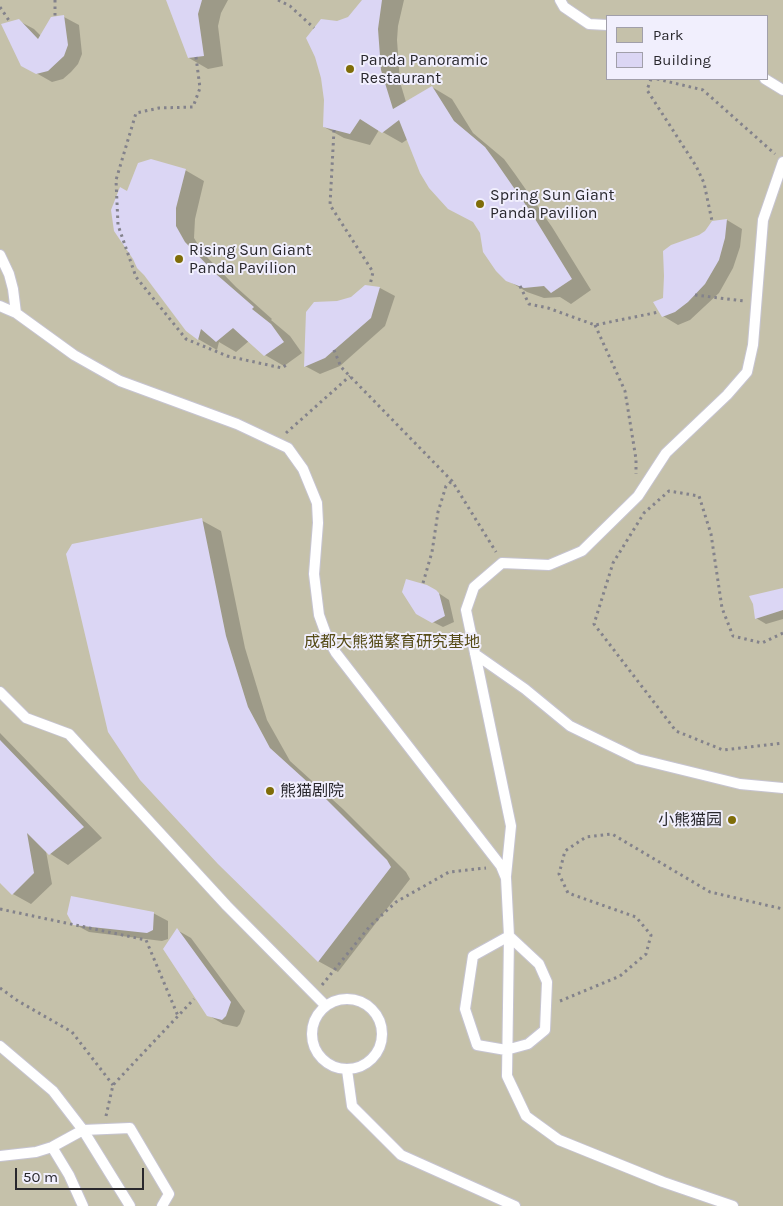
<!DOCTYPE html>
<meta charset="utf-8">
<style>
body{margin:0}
#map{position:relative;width:783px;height:1206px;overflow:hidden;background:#f1effd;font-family:Karla,sans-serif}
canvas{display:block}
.legend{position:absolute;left:606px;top:15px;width:162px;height:65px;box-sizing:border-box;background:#f1effd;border:1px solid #a19faa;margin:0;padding:6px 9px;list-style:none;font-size:15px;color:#29282d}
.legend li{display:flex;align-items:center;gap:10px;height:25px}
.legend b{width:25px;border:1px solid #a19faa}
.scale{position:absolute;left:15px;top:1168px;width:129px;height:22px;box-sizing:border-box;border:2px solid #29282d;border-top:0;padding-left:6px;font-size:15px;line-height:18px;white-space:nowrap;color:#29282d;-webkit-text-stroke:4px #f1effd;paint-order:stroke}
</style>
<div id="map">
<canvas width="783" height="1206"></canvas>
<ul class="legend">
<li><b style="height:14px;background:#c5c1aa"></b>Park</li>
<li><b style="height:14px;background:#dbd6f4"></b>Building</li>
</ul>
<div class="scale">50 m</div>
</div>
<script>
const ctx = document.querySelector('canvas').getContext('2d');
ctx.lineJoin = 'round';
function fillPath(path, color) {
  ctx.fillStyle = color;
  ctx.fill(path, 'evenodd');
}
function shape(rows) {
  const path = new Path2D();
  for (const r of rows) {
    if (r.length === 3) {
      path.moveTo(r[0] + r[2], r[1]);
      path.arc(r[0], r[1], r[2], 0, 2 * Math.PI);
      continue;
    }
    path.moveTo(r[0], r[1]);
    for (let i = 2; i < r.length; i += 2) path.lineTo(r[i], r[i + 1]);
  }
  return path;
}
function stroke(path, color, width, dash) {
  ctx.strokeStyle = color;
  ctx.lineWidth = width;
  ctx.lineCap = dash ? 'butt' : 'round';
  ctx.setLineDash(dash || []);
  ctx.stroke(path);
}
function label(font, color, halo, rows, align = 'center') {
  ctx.font = font + ' Karla,"Noto Sans SC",sans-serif';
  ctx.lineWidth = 4;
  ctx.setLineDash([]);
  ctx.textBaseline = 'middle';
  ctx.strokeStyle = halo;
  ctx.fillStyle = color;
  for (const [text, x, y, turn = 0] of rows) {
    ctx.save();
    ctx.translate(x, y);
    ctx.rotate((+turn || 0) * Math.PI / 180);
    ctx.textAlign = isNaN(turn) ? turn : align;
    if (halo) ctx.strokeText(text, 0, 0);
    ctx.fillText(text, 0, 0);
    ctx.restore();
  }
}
fillPath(shape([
 [0,0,783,0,783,1206,0,1206],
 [607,16,767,16,767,79,607,79]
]), '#c5c1aa');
fillPath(shape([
 [167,0,228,0,221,13,218,26,223,66,208,69,189,58],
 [363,0,404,0,398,26,397,40,400,82,406,102,432,87,452,99,473,133,504,159,515,174,552,227,591,290,571,304,560,297,544,298,527,292,507,280,474,222,408,139,402,143,379,130,370,145,344,138,324,127,337,22,349,18],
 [64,17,79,25,82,54,78,64,71,72,63,79,52,82,22,65,19,21,34,29,41,36],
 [185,170,204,181,195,219,194,238,204,254,236,287,272,319,271,320,290,336,302,353,284,366,265,355,249,341,236,352,219,342,217,350,198,339,127,192],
 [727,220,742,229,740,247,733,268,719,293,690,320,678,325,663,316,664,299,700,236,706,232,712,222],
 [365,286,380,288,395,296,385,326,340,366,320,374,305,366,337,302,352,298],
 [201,520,221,531,245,648,267,720,290,761,343,809,406,872,410,879,338,972,318,961,219,863],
 [783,589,783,619,766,624,756,618],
 [437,592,449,600,454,622,443,627,423,617],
 [0,733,102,838,68,865,46,851,52,884,31,904,13,894,0,881],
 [153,913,168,921,168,939,162,941,89,932,74,924],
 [177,930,191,938,245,1011,240,1024,237,1027,223,1024,208,1015]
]), '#0003');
fillPath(shape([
 [166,0,202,0,198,14,204,56,188,58],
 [362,0,382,0,378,29,381,70,393,109,432,86,454,121,485,147,496,162,532,214,572,279,551,293,544,286,524,288,506,281,496,271,483,252,480,233,473,222,448,209,429,188,420,173,399,120,382,133,360,119,350,134,323,127,324,100,321,78,315,57,306,38,321,19,337,21,348,17],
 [64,15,68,45,64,56,48,71,36,74,21,66,1,24,19,19,38,39,51,17],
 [151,159,186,169,176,208,176,226,185,242,216,274,254,307,252,309,271,324,284,342,264,356,233,328,216,342,201,329,198,340,186,331,144,275,137,268,133,259,114,231,111,210,120,187,127,191,138,163],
 [727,219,725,238,719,260,705,284,688,302,675,312,662,317,653,302,663,298,664,276,663,251,671,245,699,235,705,231,712,221],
 [365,285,380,287,371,318,325,358,304,367,306,312,314,302,337,301,351,297],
 [202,518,226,636,248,707,270,748,323,796,387,860,391,867,318,962,218,864,140,780,108,732,66,554,72,544],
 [406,579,427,585,436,590,439,593,445,616,432,623,416,614,402,592],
 [783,588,783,610,755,619,753,604,749,596],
 [0,740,84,827,49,855,27,833,34,873,12,895,0,883],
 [71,896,154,912,153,930,147,933,73,925,67,914],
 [177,928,231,1002,226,1016,222,1020,207,1016,163,949]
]), '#dbd6f4');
const lane = shape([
 [560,0,564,7,589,24,607,25],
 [765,79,783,90],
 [0,255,9,274,13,289,16,313],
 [0,306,16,313,74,355,120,381,237,424,288,448,303,469,317,503,318,523,314,574,319,615,327,637,336,653,501,866,506,878,509,936,507,1076,526,1116,559,1140,663,1182,733,1206],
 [475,654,525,689,570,726,638,759,740,784,783,788],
 [0,692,26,718,69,734,227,906,326,1006],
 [506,876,511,826,466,610,474,587,502,563,549,565,582,551,638,496,666,453,727,395,747,372,753,345,763,220,783,162],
 [509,936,539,964,547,982,545,1030,528,1044,506,1050,477,1045,465,1009,473,956,509,936],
 [347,1034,35],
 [0,1046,53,1091,83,1130,130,1206],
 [347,1070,352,1106,401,1155,515,1206],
 [52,1147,69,1175,83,1206],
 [0,1156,36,1152,52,1147,83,1130,130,1128,169,1194,162,1206]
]);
stroke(lane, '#c6c4d1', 12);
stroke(shape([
 [55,0,55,16],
 [278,0,290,6,314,28],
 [0,7,10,22],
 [196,57,200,88,193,107,159,108,136,113,116,180,118,225,136,277,186,339,227,356,282,368,289,363],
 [651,79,647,90,696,166,704,183,712,221],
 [657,79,703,90,775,154],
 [334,130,330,205,373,272,370,285],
 [520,286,529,304,548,308,595,325,659,312],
 [695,295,744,301],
 [595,325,625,391,636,459,636,474],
 [334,350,341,367,452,481,496,552],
 [286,433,350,376],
 [423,583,432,552,438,512,446,486,452,481],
 [783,633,762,643,733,636,722,608,711,534,699,496,669,491,644,513,613,563,594,624,676,731,723,750,783,743],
 [0,909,146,940,178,1016],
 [322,985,370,926,396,902,449,872,486,868],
 [0,988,18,1001,72,1032,113,1085],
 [560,1001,620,976,646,954,651,935,636,917,568,893,559,874,565,851,586,837,612,834,710,892,783,909],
 [106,1116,113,1085,194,999]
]), '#83828b', 3, [2.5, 4]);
stroke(lane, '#fff', 10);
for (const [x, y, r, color] of [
 [350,69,5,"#7f6d08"],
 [480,204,5,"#7f6d08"],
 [179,259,5,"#7f6d08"],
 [270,791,5,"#7f6d08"],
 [732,820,5,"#7f6d08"]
]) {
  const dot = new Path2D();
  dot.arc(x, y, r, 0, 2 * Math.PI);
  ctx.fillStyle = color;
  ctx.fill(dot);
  stroke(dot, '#f1effd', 2);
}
label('16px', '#29282d', '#f1effd', [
 ["Panda Panoramic",360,60],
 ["Restaurant",360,78],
 ["Spring Sun Giant",490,195],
 ["Panda Pavilion",490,213],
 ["Rising Sun Giant",189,250],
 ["Panda Pavilion",189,268],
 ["熊猫剧院",280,791],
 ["小熊猫园",722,820,"right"]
], 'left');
label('16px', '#564b17', '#f1effd', [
 ["成都大熊猫繁育研究基地",392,642]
]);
</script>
